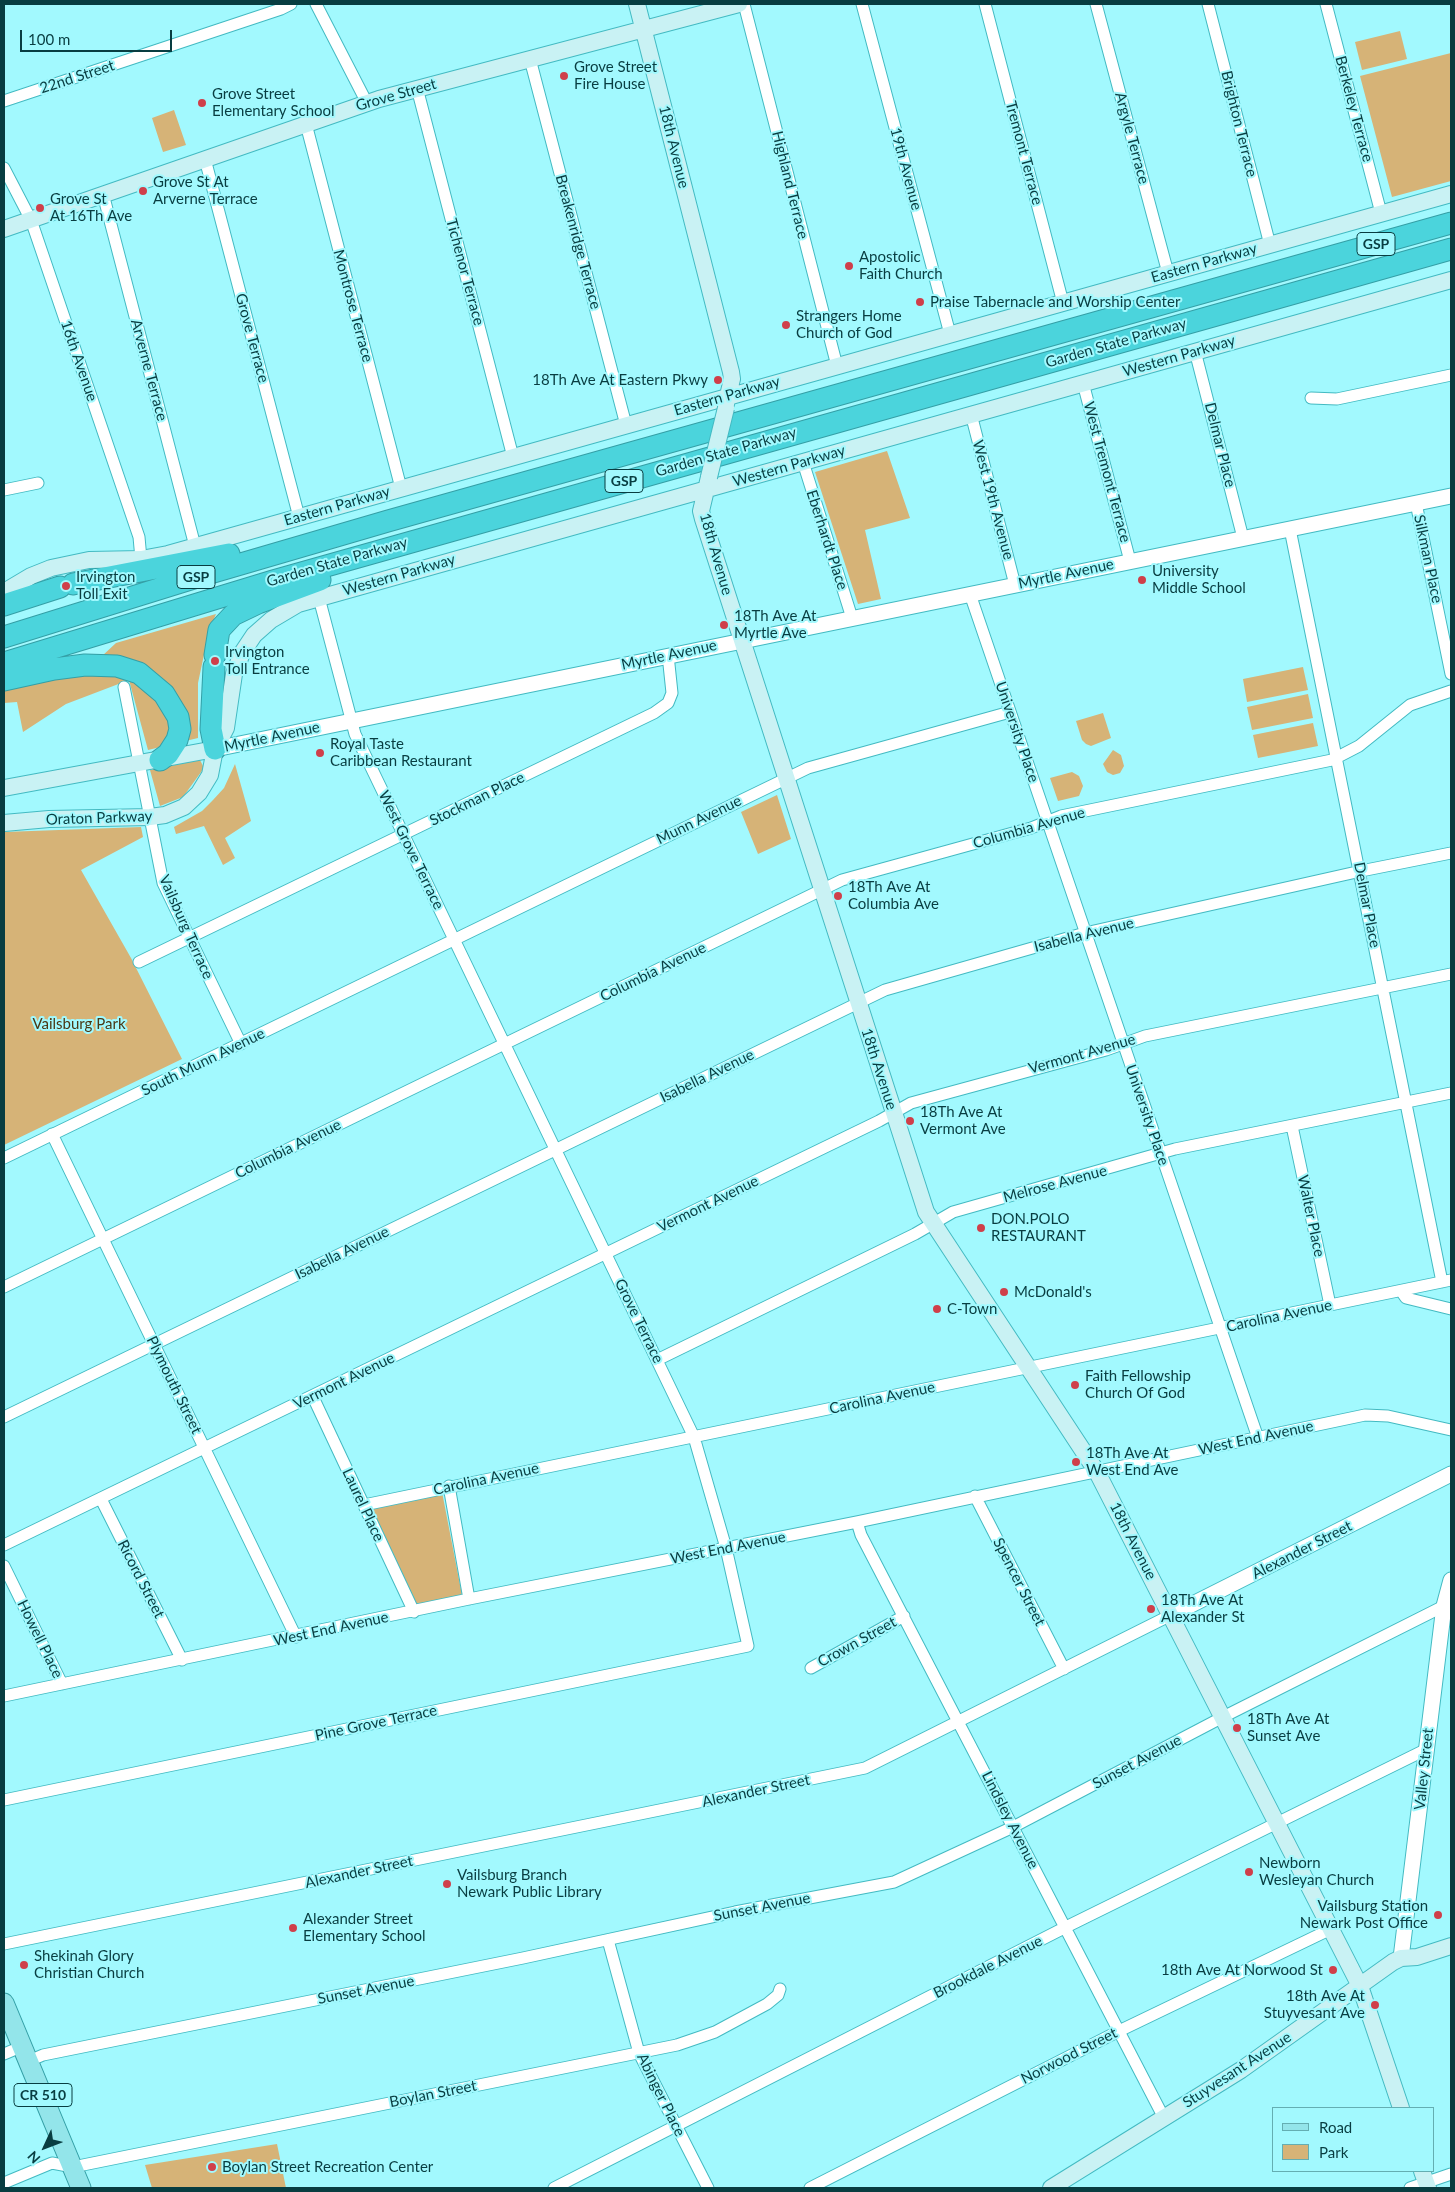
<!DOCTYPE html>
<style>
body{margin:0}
#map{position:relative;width:1455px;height:2192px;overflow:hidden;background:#a2f9fe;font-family:Lato,sans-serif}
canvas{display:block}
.frame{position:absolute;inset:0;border:5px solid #083d41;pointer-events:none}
.legend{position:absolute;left:1272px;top:2107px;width:162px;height:65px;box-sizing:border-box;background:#a2f9fe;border:1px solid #64aeb2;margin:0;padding:6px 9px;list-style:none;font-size:15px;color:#083d41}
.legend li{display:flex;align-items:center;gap:10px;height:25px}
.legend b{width:25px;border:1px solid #64aeb2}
.north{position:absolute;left:20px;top:2122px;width:50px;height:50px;-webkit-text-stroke:4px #a2f9fe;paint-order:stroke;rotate:227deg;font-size:14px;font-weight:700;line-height:20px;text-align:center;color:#083d41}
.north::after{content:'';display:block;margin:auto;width:18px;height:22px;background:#083d41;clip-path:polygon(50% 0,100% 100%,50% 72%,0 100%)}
.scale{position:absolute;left:20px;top:30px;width:152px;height:22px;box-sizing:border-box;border:2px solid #083d41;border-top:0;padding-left:6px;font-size:15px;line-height:18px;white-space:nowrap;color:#083d41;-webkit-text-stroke:4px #a2f9fe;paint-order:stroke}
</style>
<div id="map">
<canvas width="1455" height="2192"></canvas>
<div class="frame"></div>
<ul class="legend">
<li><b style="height:6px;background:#93e5ea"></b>Road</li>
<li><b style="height:14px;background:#d6b377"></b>Park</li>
</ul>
<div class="north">N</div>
<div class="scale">100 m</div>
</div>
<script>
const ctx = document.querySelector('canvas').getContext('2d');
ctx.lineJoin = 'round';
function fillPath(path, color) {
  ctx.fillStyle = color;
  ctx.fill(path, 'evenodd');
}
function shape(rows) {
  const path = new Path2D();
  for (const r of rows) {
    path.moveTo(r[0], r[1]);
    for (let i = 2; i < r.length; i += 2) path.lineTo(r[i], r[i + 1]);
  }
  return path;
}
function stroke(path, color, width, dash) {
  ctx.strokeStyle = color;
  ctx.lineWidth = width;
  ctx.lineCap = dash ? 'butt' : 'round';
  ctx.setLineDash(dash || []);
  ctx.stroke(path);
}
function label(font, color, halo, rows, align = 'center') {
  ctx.font = font + ' Lato,sans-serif';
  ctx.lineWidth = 4;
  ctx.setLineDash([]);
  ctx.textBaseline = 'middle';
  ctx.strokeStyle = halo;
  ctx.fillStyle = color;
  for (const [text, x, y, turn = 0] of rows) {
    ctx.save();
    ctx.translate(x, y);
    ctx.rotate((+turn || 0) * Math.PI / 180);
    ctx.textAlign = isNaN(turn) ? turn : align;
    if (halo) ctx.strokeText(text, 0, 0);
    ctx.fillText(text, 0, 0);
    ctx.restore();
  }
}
fillPath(shape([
 [1400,31,1407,59,1362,70,1355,42],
 [1451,53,1451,181,1392,197,1360,76],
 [174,110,186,145,163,152,152,118],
 [887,451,910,518,865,530,881,599,858,604,815,472],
 [216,614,209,631,198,683,198,738,148,750,129,680,66,704,23,732,17,702,4,703,4,686,87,670,116,643],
 [1303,667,1308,690,1247,702,1243,679],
 [1308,694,1313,718,1252,730,1247,707],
 [1103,713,1111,738,1091,746,1086,744,1082,740,1076,721],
 [1313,723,1318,746,1258,758,1253,735],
 [1113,750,1121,755,1124,766,1120,773,1113,775,1107,772,1103,764],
 [200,760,204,768,183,797,160,806,150,770],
 [235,764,251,821,225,838,235,858,223,865,204,826,176,834,174,827,202,811,213,800,224,788],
 [1072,772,1079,776,1083,786,1079,796,1058,801,1050,778],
 [777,795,791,839,758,854,741,812],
 [141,827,143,837,81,870,131,958,182,1059,4,1145,4,832],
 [442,1492,463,1600,415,1609,368,1507],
 [277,2144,286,2188,152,2188,145,2165]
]), '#d6b377');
const minor = shape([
 [316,4,367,103],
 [744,4,837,366],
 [862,4,950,334],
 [985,4,1063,303],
 [1096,4,1168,273],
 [1208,4,1270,245],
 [1326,4,1381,213],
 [530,59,626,425],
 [417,88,513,457],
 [4,101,281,9,291,4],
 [306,124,401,488],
 [205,159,299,517],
 [4,168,31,220,139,537,141,559],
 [103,194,195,546],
 [1195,351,1243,538],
 [1083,383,1130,561],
 [1311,398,1337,399,1451,375],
 [971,414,1015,585],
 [803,462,852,618],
 [4,490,38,483],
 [1416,503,1451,674],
 [1290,529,1442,1282],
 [970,594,1258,1438],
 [124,687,163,883,241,1044],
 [139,962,654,713,668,703,672,693,668,655],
 [1292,1126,1330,1305],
 [52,1134,296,1637],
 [4,1158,808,768,1010,712],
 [4,1287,842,880,1031,828,1061,816,1332,760,1359,746,1410,705,1451,691],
 [1401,1291,1406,1298,1451,1309],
 [657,1360,915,1234,953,1212,1175,1149,1451,1093],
 [313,1397,414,1612],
 [4,1417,885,990,1085,933,1361,871,1451,853],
 [449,1486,469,1599],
 [975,1496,1064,1669],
 [101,1499,182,1660],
 [364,1505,1451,1280],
 [857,1522,861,1535,1164,2118],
 [4,1545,879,1121,911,1103,1106,1050,1145,1036,1451,974],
 [4,1566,62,1684],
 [811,1668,904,1616],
 [4,1696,469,1599,857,1522,1365,1415,1388,1416,1451,1430],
 [4,1800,748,1646,726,1548,694,1437,355,734,319,598],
 [608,1940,639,2053,708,2188],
 [4,1944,865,1768,1171,1615],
 [4,2054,23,2046],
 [29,2061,43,2055,523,1958,735,1912,894,1882,1013,1827,1223,1717,1444,1606],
 [4,2183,52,2163,73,2167,677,2045,715,2032,767,2004,778,1995,780,1989],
 [554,2188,1068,1926,1425,1750],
 [810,2188,1119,2031,1331,1929],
 [1410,2188,1451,2174]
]);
const tertiary = shape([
 [215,749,1451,496],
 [1171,1615,1451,1474],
 [1401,1958,1444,1606,1451,1580]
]);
const secondary = shape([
 [637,4,731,372,732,379,726,404],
 [4,229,379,99,739,4],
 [709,477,701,511,703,519,926,1212,1097,1472,1360,1986,1401,2108],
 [4,592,31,576,51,568,89,560,141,559,168,554,1451,194],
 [4,788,215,749],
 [4,823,49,819,150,817,165,815,184,807,199,793,210,775,215,749,226,728,234,674,242,653,254,635,271,620,298,604,1451,280],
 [1422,2171,1428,2188],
 [1051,2188,1241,2070,1393,1962,1401,1958,1417,1957,1451,1946]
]);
const primary = shape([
 [4,2003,81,2188]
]);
const motorway = shape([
 [73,584,229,554],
 [4,605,60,587],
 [4,637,210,573,388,521,1451,223],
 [215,655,219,630,233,615,258,603,320,580],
 [4,663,273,581,1451,249],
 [214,667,211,729,215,749],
 [4,680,54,669,85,665,117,666,139,673,164,694,178,717,180,729,177,740,168,754,160,760]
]);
stroke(minor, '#43bac2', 13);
stroke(tertiary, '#43bac2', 17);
stroke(secondary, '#43bac2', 18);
stroke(primary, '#349fa6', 21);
stroke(motorway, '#349fa6', 23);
stroke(minor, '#fff', 11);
stroke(tertiary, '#fff', 15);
stroke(secondary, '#c9f2f4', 16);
stroke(primary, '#93e5ea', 19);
stroke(motorway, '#4bd4dc', 21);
const secondaryBridge = shape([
 [709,477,726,408]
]);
stroke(secondaryBridge, '#43bac2', 18, []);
stroke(secondaryBridge, '#c9f2f4', 16);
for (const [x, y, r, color] of [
 [564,76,5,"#cf3f4a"],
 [202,103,5,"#cf3f4a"],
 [143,191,5,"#cf3f4a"],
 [40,208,5,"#cf3f4a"],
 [849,266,5,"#cf3f4a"],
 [920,302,5,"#cf3f4a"],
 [786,325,5,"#cf3f4a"],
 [718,380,5,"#cf3f4a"],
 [1142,580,5,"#cf3f4a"],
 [66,586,5,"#cf3f4a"],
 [724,625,5,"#cf3f4a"],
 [215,661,5,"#cf3f4a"],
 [320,753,5,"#cf3f4a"],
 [838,896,5,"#cf3f4a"],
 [910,1121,5,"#cf3f4a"],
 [981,1228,5,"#cf3f4a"],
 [1004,1292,5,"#cf3f4a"],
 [937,1309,5,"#cf3f4a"],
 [1075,1385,5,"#cf3f4a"],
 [1076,1462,5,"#cf3f4a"],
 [1151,1609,5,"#cf3f4a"],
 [1237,1728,5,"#cf3f4a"],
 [1249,1872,5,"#cf3f4a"],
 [447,1884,5,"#cf3f4a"],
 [1438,1915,5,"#cf3f4a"],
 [293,1928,5,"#cf3f4a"],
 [24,1965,5,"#cf3f4a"],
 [1333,1970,5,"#cf3f4a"],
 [1375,2005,5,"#cf3f4a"],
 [212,2167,5,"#cf3f4a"]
]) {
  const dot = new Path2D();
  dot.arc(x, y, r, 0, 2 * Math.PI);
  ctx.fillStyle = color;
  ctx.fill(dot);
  stroke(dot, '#a2f9fe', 2);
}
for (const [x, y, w] of [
 [1376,244,38],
 [624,481,38],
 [196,577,38],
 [43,2095,58]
]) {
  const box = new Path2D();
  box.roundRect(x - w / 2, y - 11.5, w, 23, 4);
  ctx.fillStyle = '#a2f9fe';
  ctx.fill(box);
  stroke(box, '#083d41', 1);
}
label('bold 14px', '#083d41', null, [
 ["GSP",1376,244],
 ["GSP",624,481],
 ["GSP",196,577],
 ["CR 510",43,2095]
]);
label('15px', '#083d41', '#a2f9fe', [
 ["Grove Street",574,67],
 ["Fire House",574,84],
 ["Grove Street",212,94],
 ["Elementary School",212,111],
 ["Grove St At",153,182],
 ["Arverne Terrace",153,199],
 ["Grove St",50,199],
 ["At 16Th Ave",50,216],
 ["Apostolic",859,257],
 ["Faith Church",859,274],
 ["Praise Tabernacle and Worship Center",930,302],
 ["Strangers Home",796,316],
 ["Church of God",796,333],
 ["18Th Ave At Eastern Pkwy",708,380,"right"],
 ["University",1152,571],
 ["Middle School",1152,588],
 ["Irvington",76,577],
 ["Toll Exit",76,594],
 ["18Th Ave At",734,616],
 ["Myrtle Ave",734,633],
 ["Irvington",225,652],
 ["Toll Entrance",225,669],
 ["Royal Taste",330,744],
 ["Caribbean Restaurant",330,761],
 ["18Th Ave At",848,887],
 ["Columbia Ave",848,904],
 ["18Th Ave At",920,1112],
 ["Vermont Ave",920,1129],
 ["DON.POLO",991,1219],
 ["RESTAURANT",991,1236],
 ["McDonald's",1014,1292],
 ["C-Town",947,1309],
 ["Faith Fellowship",1085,1376],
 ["Church Of God",1085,1393],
 ["18Th Ave At",1086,1453],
 ["West End Ave",1086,1470],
 ["18Th Ave At",1161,1600],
 ["Alexander St",1161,1617],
 ["18Th Ave At",1247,1719],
 ["Sunset Ave",1247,1736],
 ["Newborn",1259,1863],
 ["Wesleyan Church",1259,1880],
 ["Vailsburg Branch",457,1875],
 ["Newark Public Library",457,1892],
 ["Vailsburg Station",1428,1906,"right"],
 ["Newark Post Office",1428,1923,"right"],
 ["Alexander Street",303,1919],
 ["Elementary School",303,1936],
 ["Shekinah Glory",34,1956],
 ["Christian Church",34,1973],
 ["18th Ave At Norwood St",1323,1970,"right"],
 ["18th Ave At",1365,1996,"right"],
 ["Stuyvesant Ave",1365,2013,"right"],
 ["Boylan Street Recreation Center",222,2167]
], 'left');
label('15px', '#083d41', '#a2f9fe', [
 ["22nd Street",77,77,-18],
 ["Grove Street",396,95,-16],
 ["Berkeley Terrace",1354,109,75],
 ["Brighton Terrace",1239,124,76],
 ["Argyle Terrace",1132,138,75],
 ["18th Avenue",674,147,76],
 ["Tremont Terrace",1024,153,75],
 ["19th Avenue",906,169,75],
 ["Highland Terrace",790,185,76],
 ["Breakenridge Terrace",578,242,75],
 ["Eastern Parkway",1204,263,-16],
 ["Tichenor Terrace",465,272,75],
 ["Montrose Terrace",353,306,75],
 ["Grove Terrace",252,338,75],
 ["Garden State Parkway",1116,343,-16],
 ["Western Parkway",1179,356,-16],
 ["16th Avenue",79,361,71],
 ["Arverne Terrace",149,370,75],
 ["Eastern Parkway",727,396,-16],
 ["Delmar Place",1220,445,76],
 ["Garden State Parkway",726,452,-16],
 ["Western Parkway",789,466,-16],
 ["West Tremont Terrace",1107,472,75],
 ["West 19th Avenue",993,500,75],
 ["Eastern Parkway",337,506,-16],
 ["Eberhardt Place",827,540,72],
 ["18th Avenue",716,554,74],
 ["Silkman Place",1428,559,78],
 ["Garden State Parkway",337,562,-16],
 ["Myrtle Avenue",1066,574,-12],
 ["Western Parkway",399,575,-16],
 ["Myrtle Avenue",669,655,-12],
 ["University Place",1017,732,71],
 ["Myrtle Avenue",272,737,-12],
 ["Stockman Place",477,799,-26],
 ["Oraton Parkway",99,818,-2],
 ["Munn Avenue",699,820,-26],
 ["Columbia Avenue",1029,828,-16],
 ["West Grove Terrace",411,850,64],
 ["Delmar Place",1367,905,79],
 ["Vailsburg Terrace",186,927,66],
 ["Isabella Avenue",1084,935,-14],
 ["Columbia Avenue",653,972,-26],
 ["Vermont Avenue",1082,1054,-16],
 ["South Munn Avenue",203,1062,-26],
 ["18th Avenue",879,1069,72],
 ["Isabella Avenue",707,1076,-26],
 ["University Place",1147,1115,71],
 ["Columbia Avenue",288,1149,-26],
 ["Melrose Avenue",1055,1184,-15],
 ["Vermont Avenue",708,1204,-26],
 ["Walter Place",1311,1216,78],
 ["Isabella Avenue",342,1253,-26],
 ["Carolina Avenue",1279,1316,-12],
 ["Grove Terrace",639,1321,64],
 ["Vermont Avenue",344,1381,-26],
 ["Plymouth Street",174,1385,64],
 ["Carolina Avenue",882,1398,-12],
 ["West End Avenue",1256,1438,-12],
 ["Carolina Avenue",486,1479,-12],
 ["Laurel Place",363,1505,65],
 ["18th Avenue",1133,1541,63],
 ["West End Avenue",728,1548,-11],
 ["Alexander Street",1302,1550,-27],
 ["Ricord Street",141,1579,63],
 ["Spencer Street",1019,1582,63],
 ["West End Avenue",331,1629,-12],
 ["Howell Place",40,1639,64],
 ["Crown Street",857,1642,-29],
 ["Pine Grove Terrace",376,1723,-12],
 ["Sunset Avenue",1137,1762,-28],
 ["Valley Street",1424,1769,-84],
 ["Alexander Street",756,1791,-12],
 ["Lindsley Avenue",1010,1820,63],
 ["Alexander Street",359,1872,-12],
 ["Sunset Avenue",762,1907,-11],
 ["Brookdale Avenue",988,1967,-27],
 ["Sunset Avenue",366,1990,-11],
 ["Norwood Street",1069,2056,-27],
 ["Stuyvesant Avenue",1237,2070,-33],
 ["Boylan Street",433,2094,-11],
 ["Abinger Place",661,2095,64]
]);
label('15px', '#4a3714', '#a2f9fe', [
 ["Vailsburg Park",79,1024]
]);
</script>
